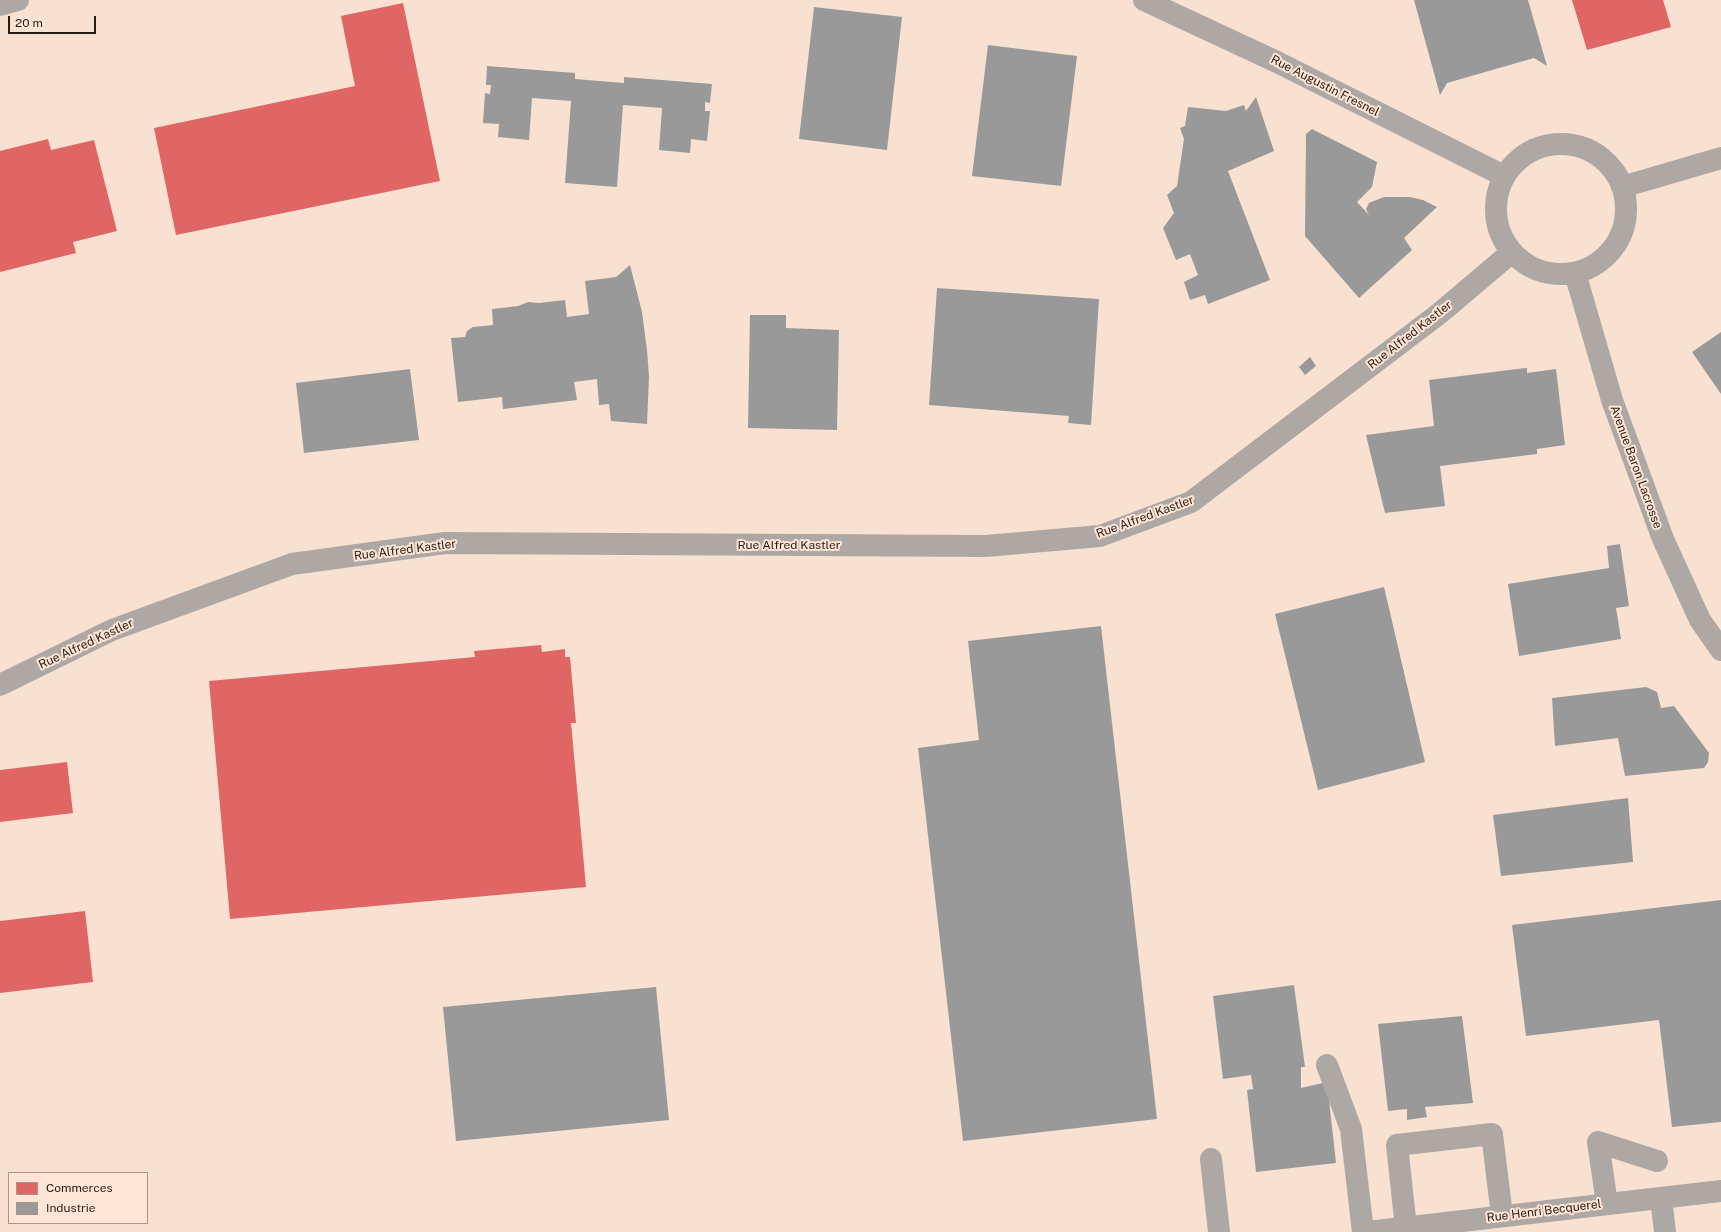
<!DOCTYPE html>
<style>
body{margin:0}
#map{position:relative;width:1721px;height:1232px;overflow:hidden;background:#f6e8df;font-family:"Public Sans",sans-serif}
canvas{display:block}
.legend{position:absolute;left:8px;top:1172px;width:140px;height:52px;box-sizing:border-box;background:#ffe5d6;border:1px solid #a99589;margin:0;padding:5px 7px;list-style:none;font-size:12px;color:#271c15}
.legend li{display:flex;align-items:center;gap:8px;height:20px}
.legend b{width:20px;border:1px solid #a99589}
.scale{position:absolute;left:8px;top:16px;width:88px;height:18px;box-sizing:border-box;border:2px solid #271c15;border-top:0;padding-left:5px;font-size:12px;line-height:14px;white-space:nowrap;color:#271c15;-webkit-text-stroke:3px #ffe5d6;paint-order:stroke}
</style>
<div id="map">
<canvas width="1721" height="1232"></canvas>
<ul class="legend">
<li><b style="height:11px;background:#e06666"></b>Commerces</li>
<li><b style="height:11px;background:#999"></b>Industrie</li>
</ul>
<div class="scale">20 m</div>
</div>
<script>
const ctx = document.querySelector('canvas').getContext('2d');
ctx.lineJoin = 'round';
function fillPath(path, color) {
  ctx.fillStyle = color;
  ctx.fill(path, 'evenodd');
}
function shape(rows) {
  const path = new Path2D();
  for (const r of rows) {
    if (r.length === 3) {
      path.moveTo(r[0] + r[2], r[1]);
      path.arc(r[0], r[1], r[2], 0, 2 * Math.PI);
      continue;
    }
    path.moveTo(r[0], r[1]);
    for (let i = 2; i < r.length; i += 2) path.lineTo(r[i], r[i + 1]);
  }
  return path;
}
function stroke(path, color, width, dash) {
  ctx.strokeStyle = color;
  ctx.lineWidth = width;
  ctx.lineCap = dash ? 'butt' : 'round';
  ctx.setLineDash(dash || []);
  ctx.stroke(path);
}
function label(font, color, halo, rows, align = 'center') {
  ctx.font = font + ' "Public Sans",sans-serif';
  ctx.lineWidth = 4;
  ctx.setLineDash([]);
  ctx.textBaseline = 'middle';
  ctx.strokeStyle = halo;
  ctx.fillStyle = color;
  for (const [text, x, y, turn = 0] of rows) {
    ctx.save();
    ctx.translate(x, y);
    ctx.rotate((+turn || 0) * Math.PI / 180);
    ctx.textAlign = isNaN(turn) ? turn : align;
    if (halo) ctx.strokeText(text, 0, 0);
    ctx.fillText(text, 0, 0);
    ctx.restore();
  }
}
fillPath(shape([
 [0,0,1721,0,1721,1232,0,1232],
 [9,1173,147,1173,147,1223,9,1223]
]), '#f9e1d2');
fillPath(shape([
 [1572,0,1663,0,1671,27,1587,50],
 [403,3,440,181,176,235,154,128,355,86,341,16],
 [48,139,51,150,94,140,117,231,73,242,76,253,0,272,0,151],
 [541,645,542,652,565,649,565,657,570,657,576,723,571,723,572,733,586,887,230,919,209,681,475,657,474,651],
 [67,762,73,813,0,822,0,770],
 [85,911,93,982,0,993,0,921]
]), '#e06666');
fillPath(shape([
 [1414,0,1528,0,1547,66,1534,58,1447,83,1440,95],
 [814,7,902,17,887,150,799,139],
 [988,45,1077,56,1061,186,972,176],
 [487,66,575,73,575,79,624,83,624,77,712,84,710,103,705,102,705,111,710,111,707,141,691,139,690,153,659,150,662,108,623,105,617,187,565,183,571,101,532,98,529,140,498,137,499,124,483,123,485,93,490,94,491,85,486,85],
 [1256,97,1274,151,1228,171,1270,280,1208,304,1205,295,1190,300,1184,282,1198,275,1190,254,1176,260,1163,228,1174,213,1167,195,1177,186,1184,139,1180,128,1185,126,1188,107,1226,111,1244,105,1246,111],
 [1312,129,1377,162,1372,187,1357,202,1369,215,1366,209,1369,203,1384,197,1410,197,1423,200,1437,207,1404,238,1412,250,1359,298,1305,236,1306,134],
 [630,265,642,312,647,350,649,377,647,424,611,421,609,404,599,405,597,379,574,382,577,400,503,409,502,397,458,402,451,338,465,337,467,331,473,327,493,325,492,309,518,306,528,302,539,303,565,300,567,317,589,314,585,281,616,277],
 [937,288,1099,299,1091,425,1068,423,1069,416,929,405],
 [750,315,786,315,786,328,839,330,837,430,748,428],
 [1721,332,1721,394,1692,352],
 [1310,357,1316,366,1305,375,1299,367],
 [1525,368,1527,368,1527,373,1556,369,1565,445,1537,449,1537,454,1440,466,1445,506,1385,513,1366,435,1434,426,1429,380],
 [410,369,419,440,304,453,296,383],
 [1620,544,1629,606,1616,608,1621,639,1519,656,1508,584,1609,568,1607,546],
 [1384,587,1425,762,1318,790,1275,614],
 [1101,626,1157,1119,963,1141,918,748,979,740,968,641],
 [1646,687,1657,692,1661,708,1674,706,1709,753,1708,762,1704,768,1625,776,1618,738,1555,746,1552,698],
 [1628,798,1633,862,1501,876,1493,815],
 [1721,900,1721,1122,1672,1127,1659,1020,1526,1036,1512,925],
 [1294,985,1305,1067,1301,1067,1301,1088,1327,1082,1336,1163,1256,1172,1247,1090,1253,1089,1251,1075,1223,1079,1213,996],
 [656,987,669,1120,456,1141,443,1007],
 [1462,1016,1473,1103,1425,1107,1427,1117,1407,1120,1407,1109,1388,1111,1378,1024]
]), '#999');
stroke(shape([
 [1144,0,1277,62,1504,176],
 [0,5,18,0],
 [1561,209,65],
 [1622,187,1721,158],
 [1575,273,1612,400,1663,539,1700,620,1721,650],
 [0,685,112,630,292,564,445,543,986,546,1100,536,1191,502,1440,313,1512,252],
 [1327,1065,1351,1129,1363,1232],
 [1211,1159,1219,1232],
 [1661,1198,1665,1232],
 [1607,1204,1598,1142,1657,1161],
 [1406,1228,1397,1145,1492,1134,1502,1216],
 [1368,1232,1721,1191]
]), '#aea8a4', 22);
label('12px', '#271c15', '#ffe5d6', [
 ["Rue Augustin Fresnel",1325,86,27],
 ["Rue Alfred Kastler",1410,335,-38],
 ["Avenue Baron Lacrosse",1636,467,70],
 ["Rue Alfred Kastler",1145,517,-20],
 ["Rue Alfred Kastler",789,545],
 ["Rue Alfred Kastler",405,550,-7],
 ["Rue Alfred Kastler",86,644,-25],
 ["Rue Henri Becquerel",1544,1211,-7]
]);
</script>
